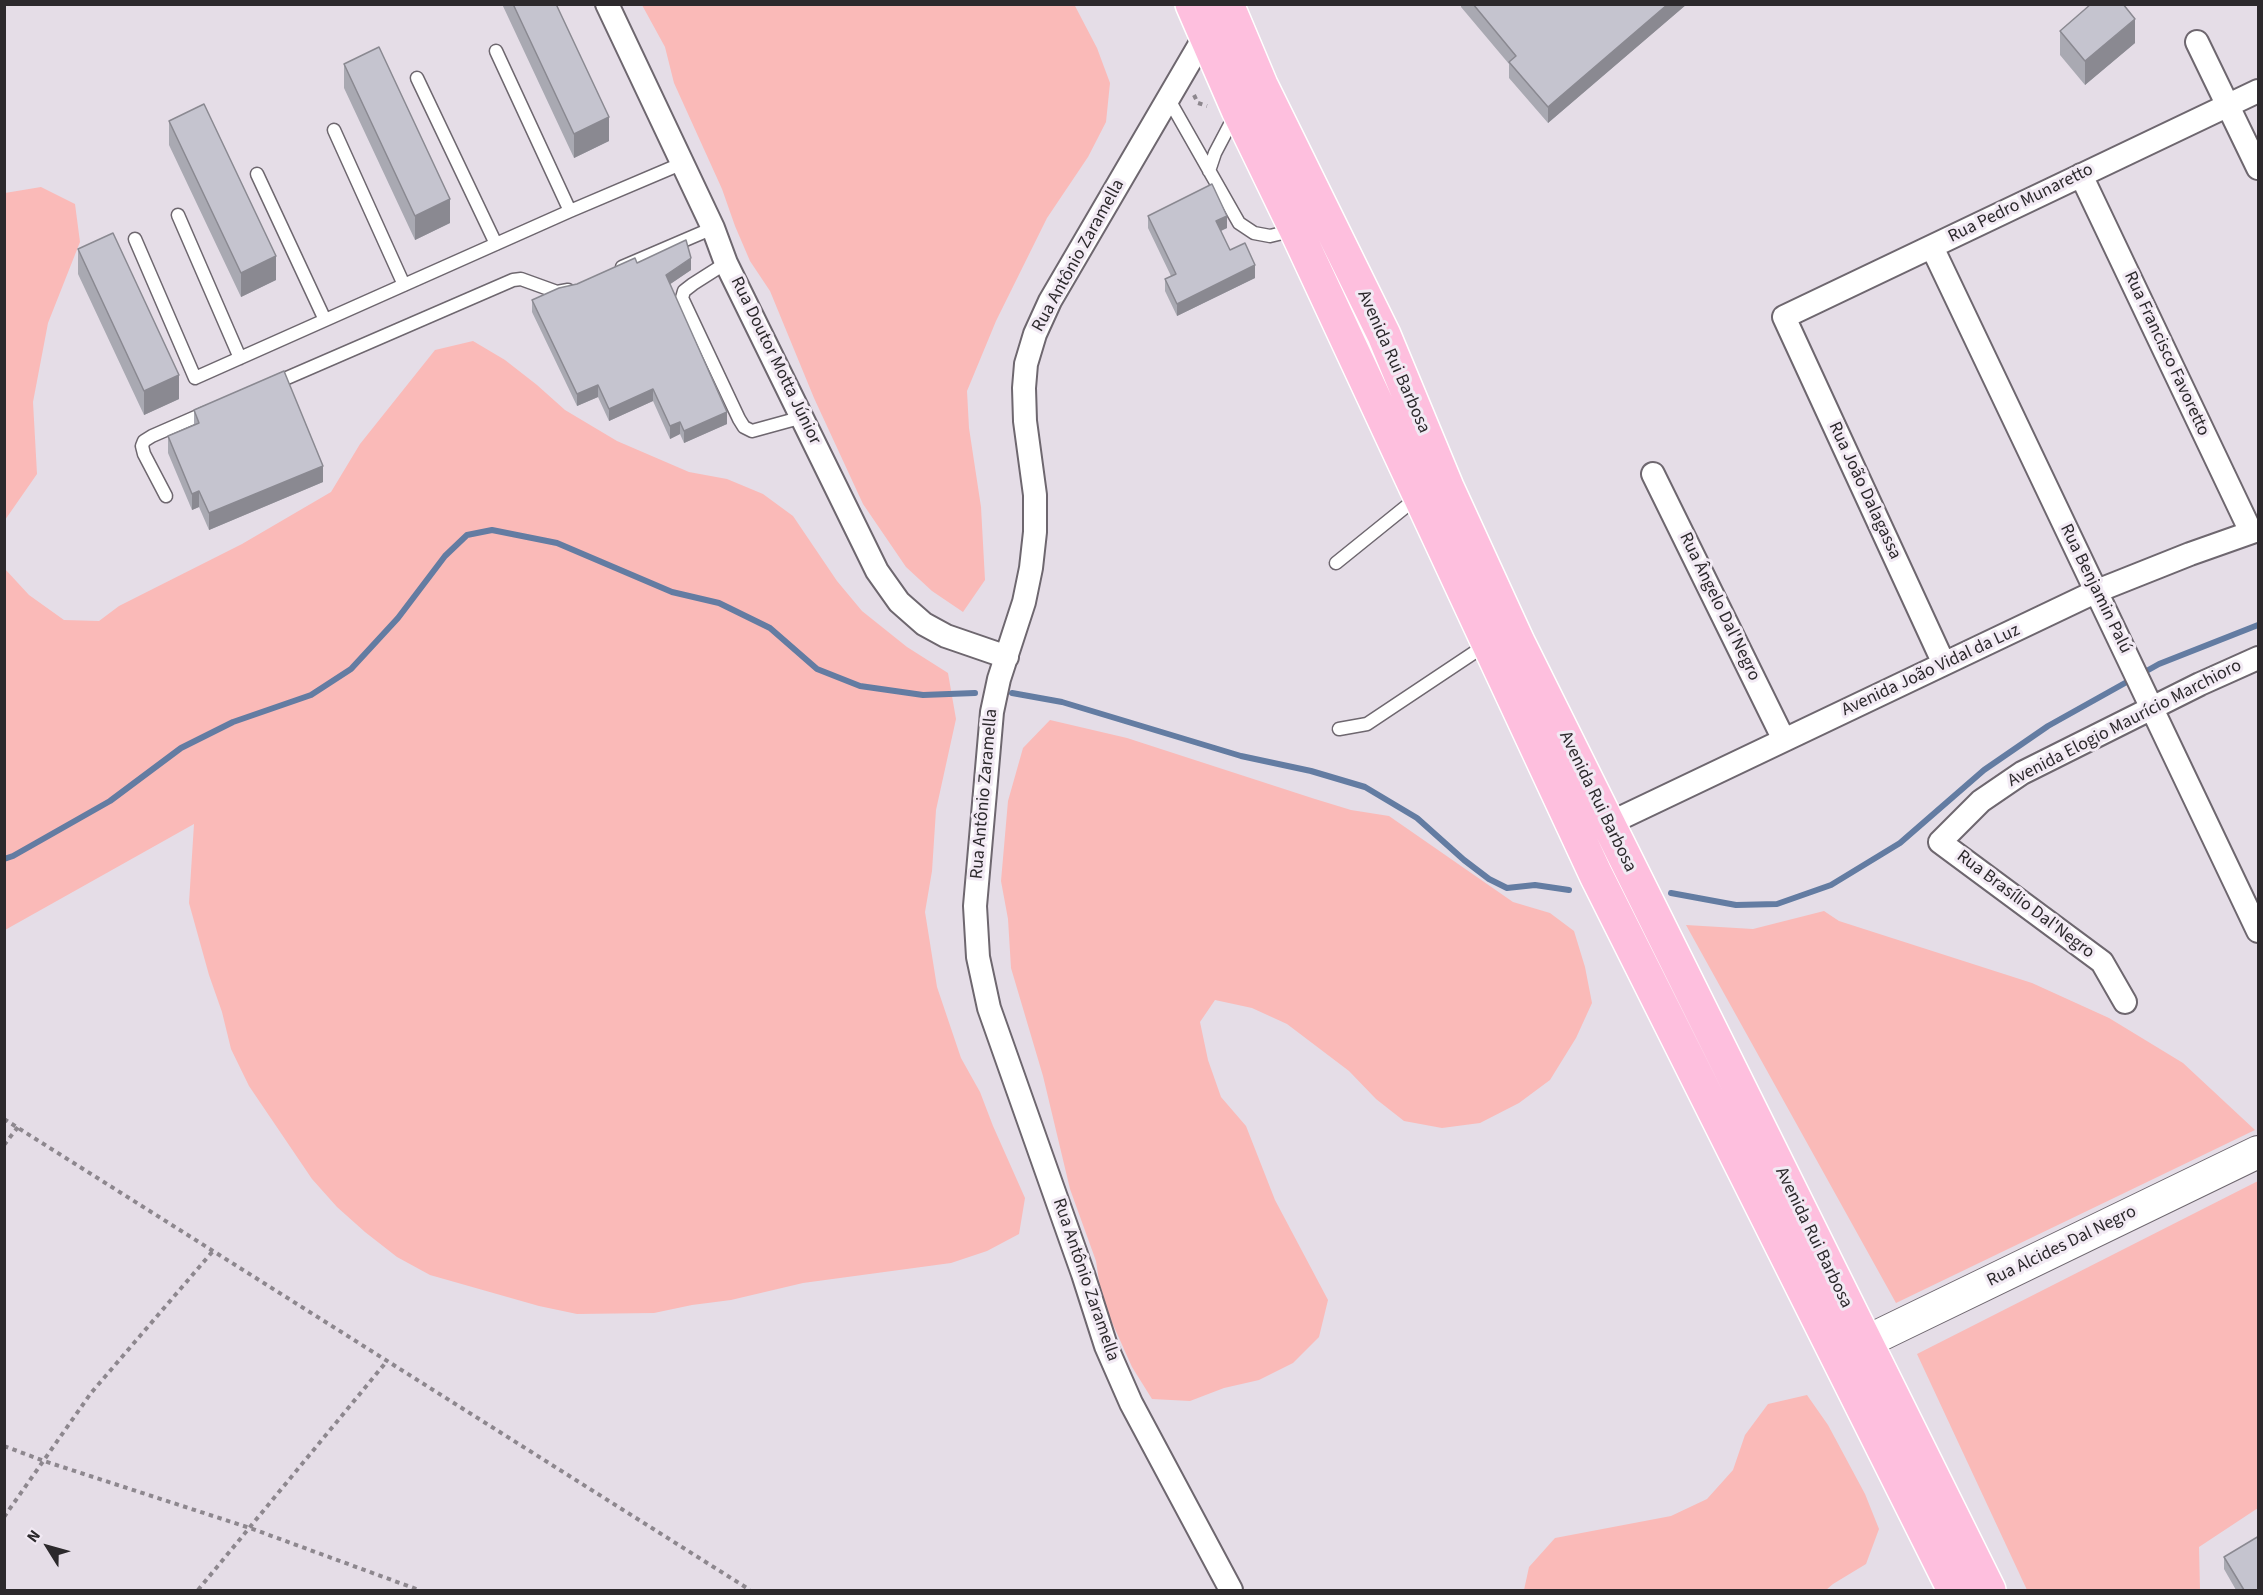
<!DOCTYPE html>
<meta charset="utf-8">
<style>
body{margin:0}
#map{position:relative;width:2263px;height:1595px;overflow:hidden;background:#e5dde7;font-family:"Source Sans 3",sans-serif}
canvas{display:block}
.frame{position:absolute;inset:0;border:6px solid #2c292c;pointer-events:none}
.north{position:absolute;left:18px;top:1517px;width:60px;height:60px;-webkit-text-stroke:4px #f2eaf4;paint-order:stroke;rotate:307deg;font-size:16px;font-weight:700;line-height:24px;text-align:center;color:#2c292c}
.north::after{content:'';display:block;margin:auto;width:21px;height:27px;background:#2c292c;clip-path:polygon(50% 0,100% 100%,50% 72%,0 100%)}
</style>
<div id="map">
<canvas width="2263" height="1595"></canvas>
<div class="frame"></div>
<div class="north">N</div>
</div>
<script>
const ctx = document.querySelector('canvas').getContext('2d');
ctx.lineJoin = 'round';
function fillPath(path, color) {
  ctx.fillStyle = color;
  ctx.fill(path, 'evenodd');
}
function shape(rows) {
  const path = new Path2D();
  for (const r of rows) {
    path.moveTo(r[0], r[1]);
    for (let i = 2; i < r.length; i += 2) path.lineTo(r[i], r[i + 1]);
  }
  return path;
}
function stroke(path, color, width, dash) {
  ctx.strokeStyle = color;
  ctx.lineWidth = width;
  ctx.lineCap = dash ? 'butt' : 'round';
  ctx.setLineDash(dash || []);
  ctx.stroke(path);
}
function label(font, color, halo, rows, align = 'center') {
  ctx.font = font + ' "Source Sans 3",sans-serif';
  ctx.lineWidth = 6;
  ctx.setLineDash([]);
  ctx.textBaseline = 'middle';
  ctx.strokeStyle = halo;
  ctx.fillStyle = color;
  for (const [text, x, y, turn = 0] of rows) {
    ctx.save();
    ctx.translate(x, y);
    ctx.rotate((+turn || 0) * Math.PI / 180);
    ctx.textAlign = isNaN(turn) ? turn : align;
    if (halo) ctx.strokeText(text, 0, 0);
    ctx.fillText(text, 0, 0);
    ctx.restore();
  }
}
fillPath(shape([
 [1074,4,1097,48,1110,83,1106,122,1088,157,1047,218,996,321,967,391,969,428,981,507,985,580,963,612,932,591,906,567,863,504,814,398,770,291,750,261,735,226,722,189,674,83,665,47,642,5],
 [41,187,75,204,80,242,48,323,33,402,37,474,5,520,5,193],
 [473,341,505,360,537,385,565,410,617,441,689,472,727,479,763,494,793,516,837,581,862,611,907,647,948,673,956,719,936,810,932,871,925,912,937,987,961,1058,980,1092,993,1126,1025,1198,1019,1234,987,1251,951,1263,803,1283,731,1300,692,1305,654,1313,577,1314,539,1306,430,1275,397,1257,365,1232,337,1207,312,1179,249,1086,231,1049,222,1012,209,975,189,903,194,824,5,930,5,569,29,595,64,620,99,621,119,606,242,544,331,492,360,444,435,350],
 [1050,720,1127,738,1315,799,1351,810,1389,816,1513,902,1550,913,1574,931,1585,967,1592,1003,1576,1038,1550,1080,1519,1103,1480,1123,1442,1128,1404,1121,1376,1099,1349,1071,1287,1024,1252,1008,1215,1000,1200,1022,1208,1060,1221,1097,1246,1126,1275,1200,1328,1300,1319,1337,1293,1363,1259,1380,1224,1388,1190,1401,1152,1399,1132,1367,1102,1300,1096,1261,1070,1189,1043,1076,1011,968,1008,919,1001,881,1008,801,1023,748],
 [1824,911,1839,921,2032,983,2109,1018,2183,1063,2255,1130,1896,1303,1686,925,1753,929],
 [2258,1181,2258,1508,2199,1547,2200,1590,2027,1590,1917,1354],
 [1807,1395,1828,1425,1865,1494,1879,1529,1866,1564,1833,1584,1826,1590,1524,1590,1529,1567,1555,1538,1671,1516,1707,1499,1733,1470,1745,1435,1768,1404]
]), '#fabab8');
stroke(shape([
 [1012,693,1062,702,1241,756,1311,771,1365,787,1417,818,1464,860,1489,879,1507,888,1535,885,1569,890],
 [4,859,13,856,110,801,181,748,233,722,311,695,351,669,398,618,445,556,467,535,492,530,557,543,672,592,719,603,770,628,817,669,860,686,923,695,975,693],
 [1671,893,1736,905,1777,904,1831,885,1900,843,1984,770,2048,726,2159,664,2258,625]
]), '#637ca2', 6);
const lane = shape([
 [496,51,570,211],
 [417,78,496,244],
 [1168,98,1239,223,1254,233,1270,236,1295,230],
 [334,130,404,285],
 [1209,171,1215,153,1236,113],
 [257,174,325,320],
 [178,215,240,358],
 [135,239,195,378,570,211,683,163],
 [726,263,693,284,684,291,682,298,739,419,744,427,752,431,803,417],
 [622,267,713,228],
 [273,384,513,280,521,279,557,292,568,290],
 [166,496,144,454,142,446,144,441,152,436,207,412],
 [1336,563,1419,496],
 [1339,729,1367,724,1487,644]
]);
const street = shape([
 [607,4,713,228,726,263,877,571,899,602,924,624,946,636,1007,657],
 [1210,27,1050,301,1035,334,1026,364,1024,388,1025,421,1035,495,1035,532,1031,568,1024,602,999,679,992,712,975,906,978,957,989,1008,1083,1274,1106,1346,1131,1403,1231,1590],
 [2197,42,2258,168],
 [2081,175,2251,532],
 [1932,247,2258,931],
 [1653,474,1784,740],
 [1944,664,1784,317,2258,91],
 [1608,824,2097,591,2190,554,2258,530],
 [2125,1002,2102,962,1940,842,1981,801,2022,773,2200,684,2258,658]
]);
const secondary = shape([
 [1843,1353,2258,1152]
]);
const primary = shape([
 [1192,4,1238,110,1296,230,1596,875,1954,1590],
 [1227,4,1261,85,1384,335,1447,487,1518,642,1989,1590]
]);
stroke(lane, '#6e676f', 15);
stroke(street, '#6e676f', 26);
stroke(secondary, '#6e676f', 34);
stroke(primary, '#fff', 36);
stroke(shape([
 [1194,95,1198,103,1207,106],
 [4,1119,750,1590],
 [4,1145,18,1127],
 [4,1446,44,1461,250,1528,419,1590],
 [4,1517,91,1393,213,1251],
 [198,1590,387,1361]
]), '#8d878e', 4, [4.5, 4.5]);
stroke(lane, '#fff', 12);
stroke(street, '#fff', 22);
stroke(secondary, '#fff', 32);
stroke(primary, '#febfde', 33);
fillPath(shape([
 [502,4,556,4,609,141,574,158],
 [1461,4,1687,4,1548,123,1509,78,1509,64,1461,7],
 [2060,31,2135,43,2085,85,2060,55],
 [344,64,450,223,415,240,344,88],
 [169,121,276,280,241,297,169,145],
 [1148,216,1227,228,1221,231,1230,250,1255,278,1177,316,1165,291,1165,279,1171,276,1148,228],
 [78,249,179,399,144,415,78,274],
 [637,263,691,270,670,284,727,424,684,443,680,434,670,439,653,401,609,421,598,397,577,406,532,312,532,300],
 [194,410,323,482,209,530,199,507,192,510,168,453,168,436,194,426],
 [2224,1557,2259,1590,2236,1590,2224,1569]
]), '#a9a9b2');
fillPath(shape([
 [1668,4,1687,4,1548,123,1548,107],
 [2135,19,2135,43,2085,85,2085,61],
 [609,117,609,141,574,158,574,134],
 [450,199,450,223,415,240,415,216],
 [1227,216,1227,228,1216,233,1216,221],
 [276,256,276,280,241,297,241,273],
 [691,258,691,270,666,287,666,275],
 [1255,265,1255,278,1177,316,1177,304],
 [179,375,179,399,144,415,144,391],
 [598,385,598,397,577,406,577,394],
 [653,389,653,401,609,421,609,409],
 [727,412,727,424,684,443,684,431],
 [680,422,680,434,670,439,670,426],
 [323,466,323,482,209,530,209,513],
 [199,491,199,507,192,510,192,494]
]), '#8a8991');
const building = shape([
 [513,4,556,4,609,117,574,134,513,4],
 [1473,4,1668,4,1548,107,1509,62,1516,56,1473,4],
 [2091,4,2123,4,2135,19,2085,61,2060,31,2091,4],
 [379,47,450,199,415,216,344,64,379,47],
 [204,104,276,256,241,273,169,121,204,104],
 [1212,184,1227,216,1216,221,1230,250,1245,243,1255,265,1177,304,1165,279,1176,274,1148,216,1212,184],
 [113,233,179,375,144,391,78,249,113,233],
 [686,240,691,258,666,275,727,412,684,431,680,422,670,426,653,389,609,409,598,385,577,394,532,300,559,288,577,284,635,258,637,263,686,240],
 [284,371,323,466,209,513,199,491,192,494,168,436,199,423,194,410,284,371],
 [2259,1536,2259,1590,2244,1590,2224,1557,2259,1536]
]);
fillPath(building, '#c5c4cf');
stroke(building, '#8a8991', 1.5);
label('18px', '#2c292c', '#f2eaf4', [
 ["Rua Pedro Munaretto",2021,204,-26],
 ["Rua Antônio Zaramella",1079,256,-61],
 ["Rua Francisco Favoretto",2166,354,65],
 ["Rua Doutor Motta Júnior",775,361,64],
 ["Avenida Rui Barbosa",1393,362,66],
 ["Rua João Dalagassa",1864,491,65],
 ["Rua Benjamin Palú",2095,589,64],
 ["Rua Ângelo Dal'Negro",1719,607,64],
 ["Avenida João Vidal da Luz",1931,671,-25],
 ["Avenida Elogio Maurício Marchioro",2125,724,-27],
 ["Rua Antônio Zaramella",985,794,-85],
 ["Avenida Rui Barbosa",1597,802,64],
 ["Rua Brasílio Dal'Negro",2025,905,37],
 ["Avenida Rui Barbosa",1813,1238,64],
 ["Rua Alcides Dal Negro",2062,1247,-26],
 ["Rua Antônio Zaramella",1085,1280,71]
]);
</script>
